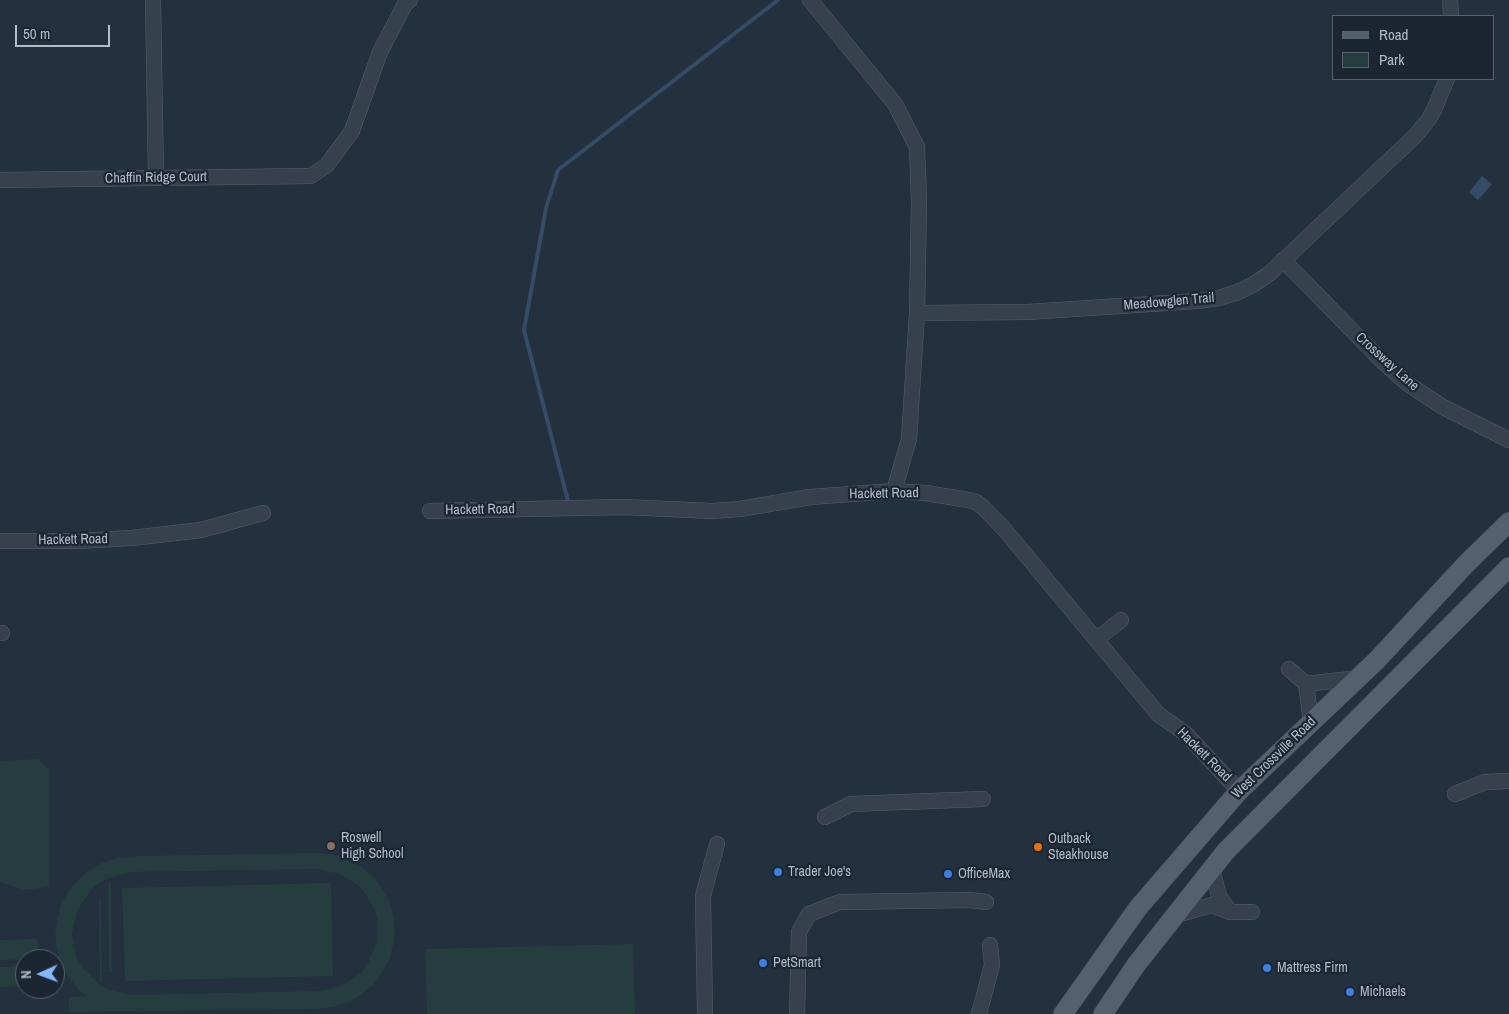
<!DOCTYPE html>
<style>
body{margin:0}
#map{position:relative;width:1509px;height:1014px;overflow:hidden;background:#23303e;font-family:"Archivo Narrow",sans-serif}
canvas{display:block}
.legend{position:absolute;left:1332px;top:15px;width:162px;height:65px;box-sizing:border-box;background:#1c2633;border:1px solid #58626f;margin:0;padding:6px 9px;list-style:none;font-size:15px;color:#b3bcc9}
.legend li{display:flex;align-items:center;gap:10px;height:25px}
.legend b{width:25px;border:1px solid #58626f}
.north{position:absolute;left:15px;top:949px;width:50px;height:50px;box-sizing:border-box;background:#1c2633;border:1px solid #58626f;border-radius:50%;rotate:268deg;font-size:14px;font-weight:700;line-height:20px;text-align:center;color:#b3bcc9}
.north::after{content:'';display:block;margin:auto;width:18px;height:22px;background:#85b7fc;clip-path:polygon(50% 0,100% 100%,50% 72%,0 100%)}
.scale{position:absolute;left:15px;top:25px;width:95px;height:22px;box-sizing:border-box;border:2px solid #b3bcc9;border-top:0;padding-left:6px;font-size:15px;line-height:18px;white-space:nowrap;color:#b3bcc9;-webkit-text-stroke:4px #1c2633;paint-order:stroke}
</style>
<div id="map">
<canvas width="1509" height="1014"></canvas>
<ul class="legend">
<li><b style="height:6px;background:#55606e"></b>Road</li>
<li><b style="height:14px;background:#253d3f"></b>Park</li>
</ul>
<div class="north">N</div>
<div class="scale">50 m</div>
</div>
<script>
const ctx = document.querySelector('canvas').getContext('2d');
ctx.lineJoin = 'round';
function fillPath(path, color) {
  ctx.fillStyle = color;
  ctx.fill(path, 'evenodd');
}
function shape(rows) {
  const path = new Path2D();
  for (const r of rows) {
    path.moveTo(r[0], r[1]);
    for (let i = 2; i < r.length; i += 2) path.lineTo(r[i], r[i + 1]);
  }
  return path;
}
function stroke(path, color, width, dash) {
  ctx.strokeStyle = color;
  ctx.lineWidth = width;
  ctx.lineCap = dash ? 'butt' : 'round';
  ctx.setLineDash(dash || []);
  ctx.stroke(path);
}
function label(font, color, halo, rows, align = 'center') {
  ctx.font = font + ' "Archivo Narrow",sans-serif';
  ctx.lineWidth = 4.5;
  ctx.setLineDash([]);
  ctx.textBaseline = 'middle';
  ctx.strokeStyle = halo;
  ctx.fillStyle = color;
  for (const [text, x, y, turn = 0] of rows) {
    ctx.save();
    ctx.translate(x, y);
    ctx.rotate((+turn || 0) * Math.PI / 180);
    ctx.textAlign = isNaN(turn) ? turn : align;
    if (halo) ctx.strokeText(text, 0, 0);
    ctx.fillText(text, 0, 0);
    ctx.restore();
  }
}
fillPath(shape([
 [38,759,49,770,49,887,24,890,0,882,0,761],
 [316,853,332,854,346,859,360,866,372,875,381,887,389,900,393,915,395,930,393,945,389,960,382,973,373,985,361,995,348,1002,333,1007,318,1009,69,1012,69,997,87,996,79,990,69,978,62,965,57,950,55,935,57,920,61,905,68,892,78,880,89,870,102,863,117,858,139,856],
 [317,869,340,874,360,887,373,906,377,918,377,941,368,963,361,973,341,986,318,991,132,995,110,990,100,985,83,968,77,958,74,946,72,934,77,911,90,891,99,883,109,878,131,872],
 [108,883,111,883,112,972,109,972],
 [331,883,333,976,125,981,122,888],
 [99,899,101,899,102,982,100,981],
 [37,939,38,959,0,960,0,940],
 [633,944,635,1014,427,1014,425,949],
 [25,966,25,986,0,987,0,967]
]), '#253d3f');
fillPath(shape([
 [1482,176,1492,184,1478,200,1469,192]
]), '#354c66');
stroke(shape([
 [568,501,524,330,546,208,558,170,778,0]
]), '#354c66', 4);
const minor = shape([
 [153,0,156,178],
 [810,0,895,104,917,147,919,201,917,313,909,439,894,491],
 [1450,0,1451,16],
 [0,180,311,176,327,165,352,131,380,52,405,4,410,0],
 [1283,260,1382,361,1408,384,1443,407,1509,440],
 [917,313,1028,312,1197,301,1219,298,1238,292,1254,284,1269,274,1415,136,1429,119,1434,110,1447,79],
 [430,511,624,507,712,511,740,509,810,497,894,491,926,493,968,500,976,502,984,508,1005,530,1158,714,1186,734,1239,791],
 [0,541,78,541,132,538,201,530,263,513],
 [0,633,2,633],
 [1097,639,1121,620],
 [1289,669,1306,684,1311,722],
 [1306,684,1359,678],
 [1455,794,1485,782,1509,781],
 [825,817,851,804,983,799],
 [1212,869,1219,896,1230,912],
 [1176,915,1212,905,1230,912,1252,912],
 [705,1014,703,896,717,844],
 [797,1014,799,932,809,914,840,902,970,900,986,902],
 [979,1014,992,965,990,945]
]);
const major = shape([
 [1063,1014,1138,908,1239,791,1377,660,1466,564,1509,522],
 [1103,1014,1136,965,1226,851,1509,567]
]);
stroke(minor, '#555f6c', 16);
stroke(major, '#434d5a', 20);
stroke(minor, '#37414e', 15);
stroke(major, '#55606e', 19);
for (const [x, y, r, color] of [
 [331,846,5,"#8d6e63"],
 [1038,847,5,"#e8710a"],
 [778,872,5,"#3f7fe0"],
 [948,874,5,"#3f7fe0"],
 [763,963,5,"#3f7fe0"],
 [1267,968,5,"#3f7fe0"],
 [1350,992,5,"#3f7fe0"]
]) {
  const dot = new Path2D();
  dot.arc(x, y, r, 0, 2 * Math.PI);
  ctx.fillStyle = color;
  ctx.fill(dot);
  stroke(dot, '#1c2633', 2);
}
label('14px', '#b3bcc9', '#1c2633', [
 ["Chaffin Ridge Court",156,178,-1],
 ["Meadowglen Trail",1169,302,-5],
 ["Crossway Lane",1387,362,42],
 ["Hackett Road",884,494,-1],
 ["Hackett Road",480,510,-1],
 ["Hackett Road",73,540,-1],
 ["Hackett Road",1204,755,45],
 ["West Crossville Road",1274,758,-44]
]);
label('14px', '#b3bcc9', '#1c2633', [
 ["Roswell",341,838],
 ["High School",341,854],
 ["Outback",1048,839],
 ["Steakhouse",1048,855],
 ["Trader Joe's",788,872],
 ["OfficeMax",958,874],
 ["PetSmart",773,963],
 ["Mattress Firm",1277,968],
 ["Michaels",1360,992]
], 'left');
</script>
